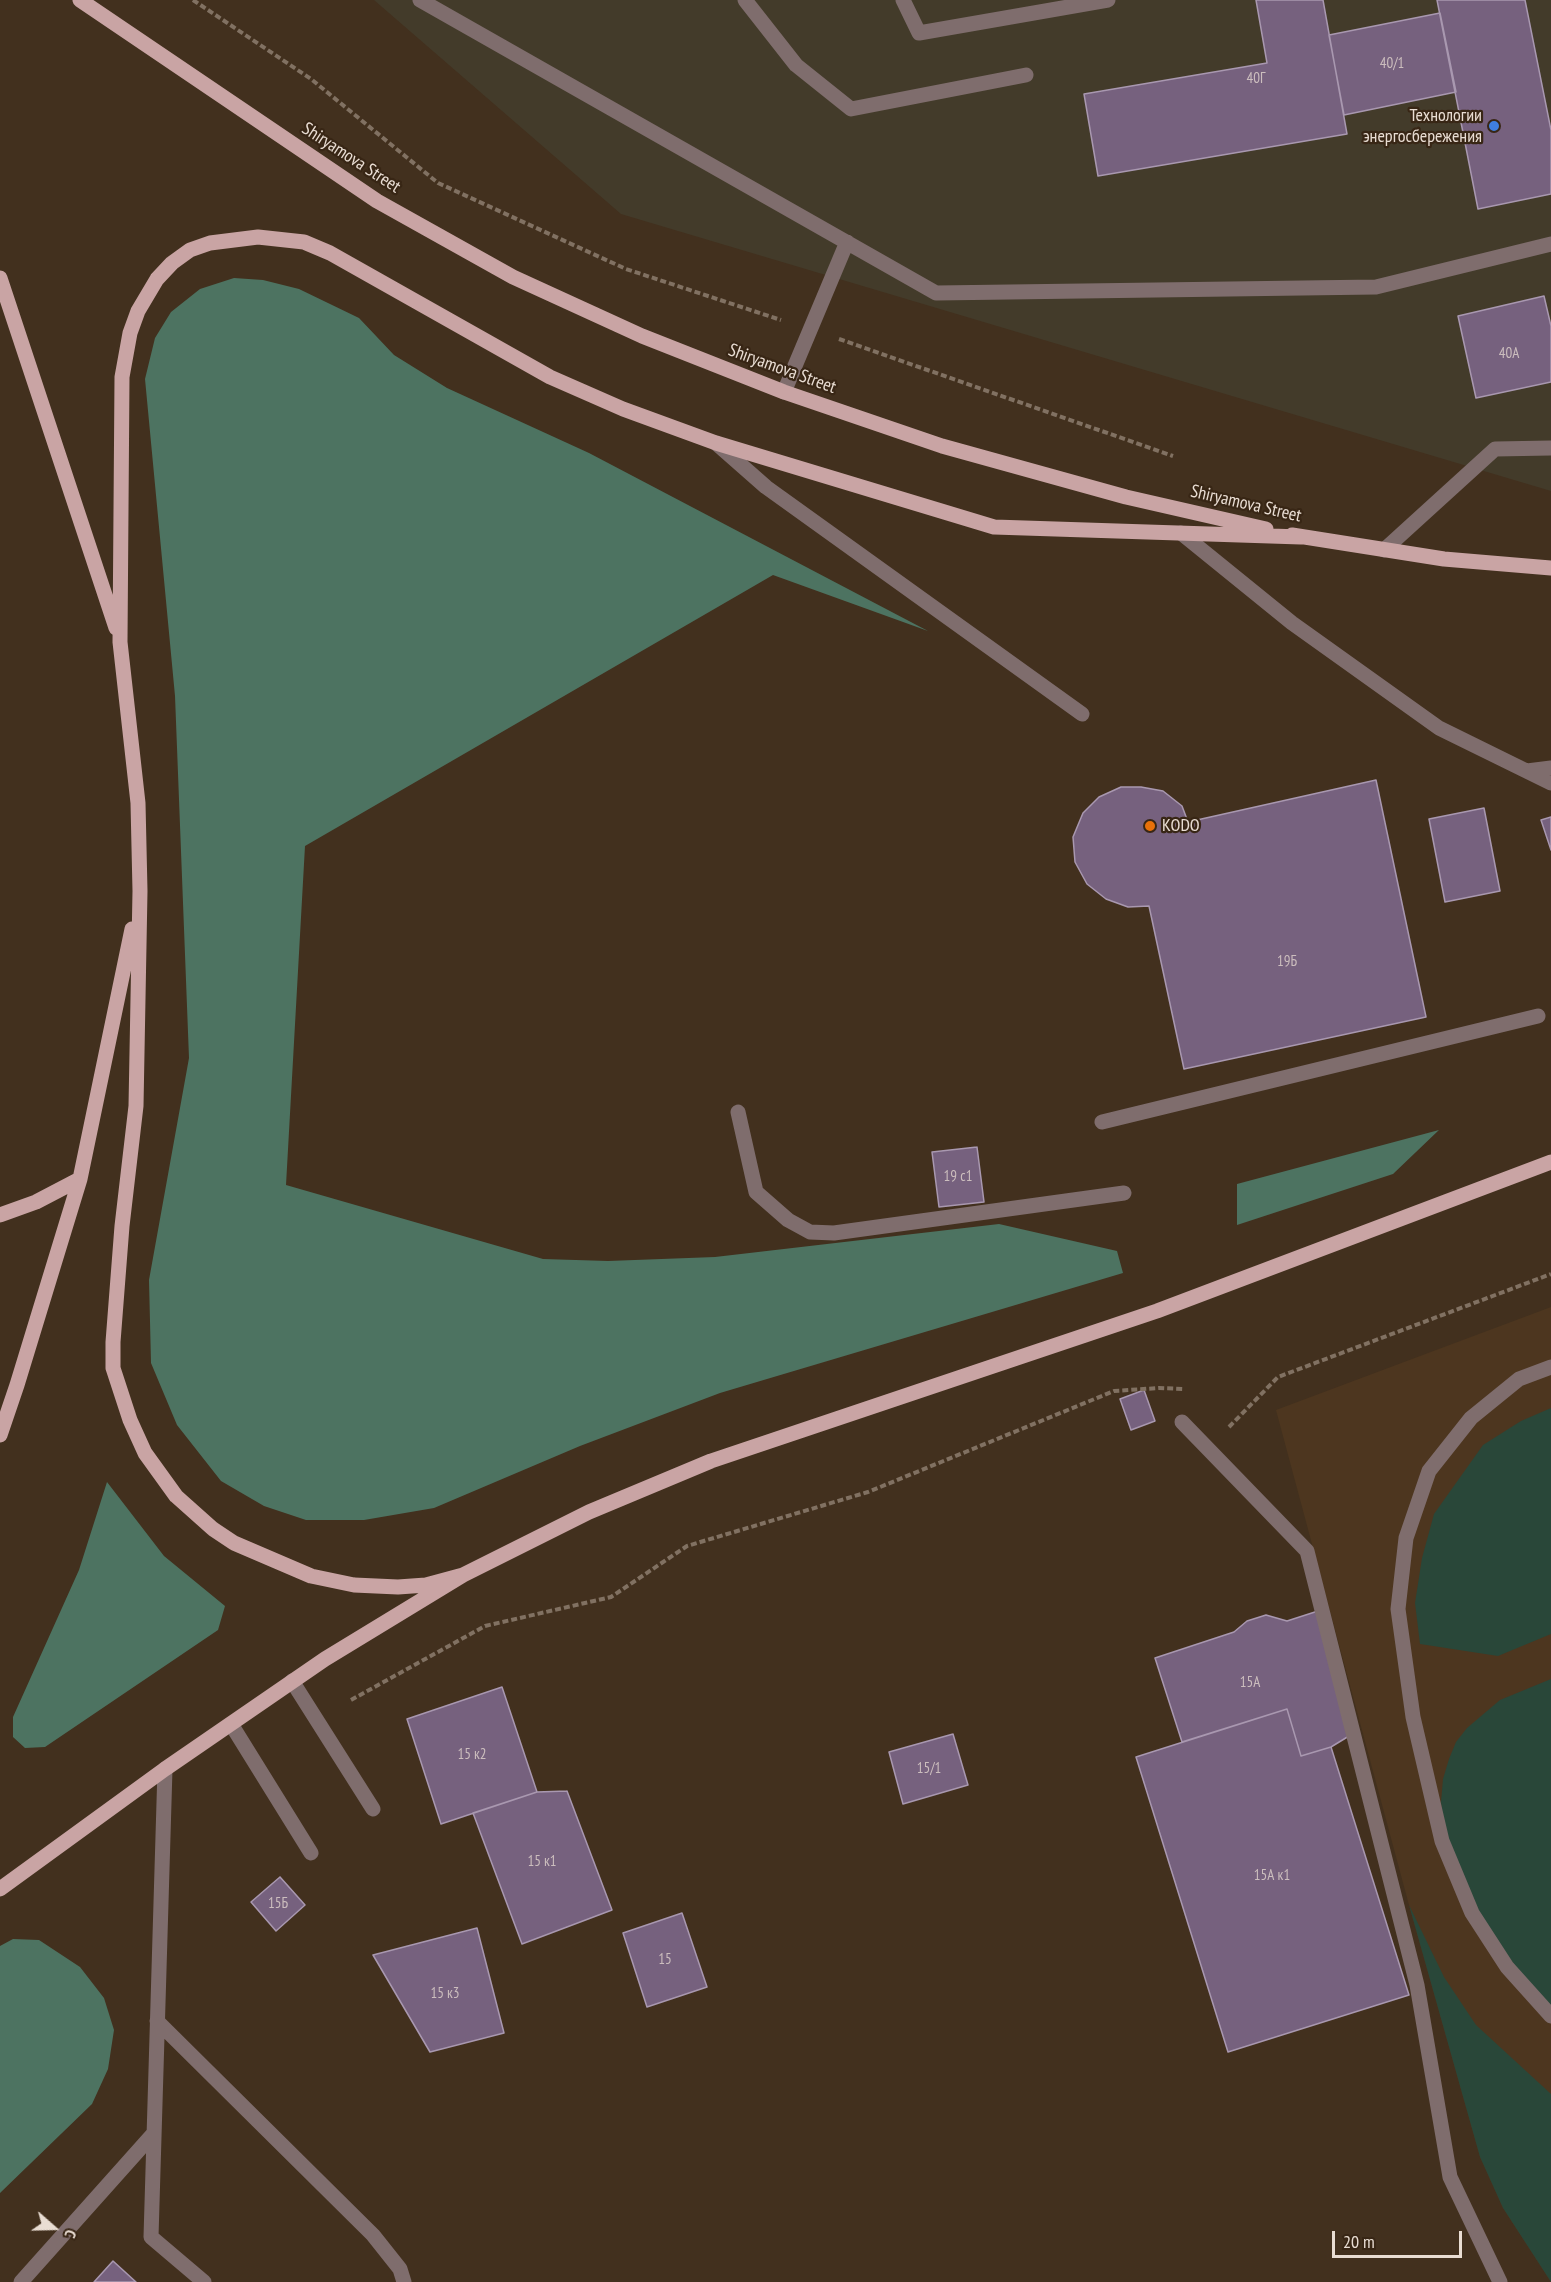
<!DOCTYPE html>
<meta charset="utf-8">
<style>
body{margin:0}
#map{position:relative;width:1551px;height:2282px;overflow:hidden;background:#42301e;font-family:"PT Sans Narrow",sans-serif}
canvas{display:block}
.north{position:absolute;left:24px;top:2198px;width:60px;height:60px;-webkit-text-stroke:4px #382615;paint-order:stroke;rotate:110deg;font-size:16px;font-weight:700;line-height:24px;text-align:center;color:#e9ddd3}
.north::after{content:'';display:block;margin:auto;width:21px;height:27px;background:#e9ddd3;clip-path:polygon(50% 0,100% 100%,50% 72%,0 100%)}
.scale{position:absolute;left:1332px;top:2231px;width:130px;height:27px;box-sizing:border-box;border:3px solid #e9ddd3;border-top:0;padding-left:8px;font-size:18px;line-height:21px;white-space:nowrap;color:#e9ddd3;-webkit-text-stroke:4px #382615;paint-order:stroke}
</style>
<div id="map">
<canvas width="1551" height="2282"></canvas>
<div class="north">С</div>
<div class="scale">20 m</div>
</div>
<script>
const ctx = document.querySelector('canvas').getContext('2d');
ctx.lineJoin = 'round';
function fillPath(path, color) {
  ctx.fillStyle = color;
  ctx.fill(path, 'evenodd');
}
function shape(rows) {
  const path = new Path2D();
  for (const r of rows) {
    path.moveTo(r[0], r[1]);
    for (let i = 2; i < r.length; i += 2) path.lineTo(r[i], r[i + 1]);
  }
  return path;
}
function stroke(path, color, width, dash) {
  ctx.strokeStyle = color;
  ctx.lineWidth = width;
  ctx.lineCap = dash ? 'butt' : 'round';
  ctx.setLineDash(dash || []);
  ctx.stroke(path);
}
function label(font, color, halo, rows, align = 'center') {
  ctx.font = font + ' "PT Sans Narrow",sans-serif';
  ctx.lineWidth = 4.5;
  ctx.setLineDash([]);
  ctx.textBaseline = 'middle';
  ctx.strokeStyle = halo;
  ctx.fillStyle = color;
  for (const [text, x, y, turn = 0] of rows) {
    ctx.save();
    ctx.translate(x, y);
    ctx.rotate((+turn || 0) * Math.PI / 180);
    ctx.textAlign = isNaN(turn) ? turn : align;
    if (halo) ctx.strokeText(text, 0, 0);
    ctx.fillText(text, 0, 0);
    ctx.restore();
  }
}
fillPath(shape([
 [374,0,1551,0,1551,491,621,214]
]), '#433b2a');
fillPath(shape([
 [1551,1307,1551,2282,1503,2208,1480,2157,1409,1905,1276,1410]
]), '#4d361f');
fillPath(shape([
 [1551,1408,1551,1634,1498,1656,1420,1644,1415,1603,1422,1558,1434,1514,1483,1445,1521,1421],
 [1551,1679,1551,2007,1532,1988,1486,1927,1454,1858,1443,1820,1441,1802,1443,1779,1449,1759,1456,1742,1467,1728,1500,1700],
 [1409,1905,1444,1977,1476,2025,1551,2094,1551,2282,1503,2208,1480,2157]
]), '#294739');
fillPath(shape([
 [234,278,263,280,299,289,359,318,394,355,447,388,589,453,928,631,773,575,305,846,286,1185,543,1259,608,1261,715,1257,999,1224,1117,1251,1123,1273,720,1393,580,1446,434,1508,364,1520,306,1520,264,1506,221,1481,177,1425,151,1363,149,1280,189,1058,175,696,145,379,155,338,171,312,200,289],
 [1439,1130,1393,1174,1237,1225,1237,1184],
 [107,1482,164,1556,225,1606,218,1630,45,1747,25,1748,13,1737,13,1717,79,1570],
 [13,1939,39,1940,80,1967,104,1998,114,2030,108,2069,92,2104,0,2193,0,1946]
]), '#4d7361');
const building = shape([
 [1256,0,1323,0,1347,134,1098,176,1084,94,1267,63,1256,0],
 [1437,0,1525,0,1551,130,1551,194,1478,209,1437,0],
 [1440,13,1456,92,1344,115,1329,35,1440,13],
 [1544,296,1551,326,1551,382,1476,398,1458,316,1544,296],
 [1376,780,1426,1017,1184,1069,1149,906,1128,907,1106,899,1087,884,1075,862,1073,837,1083,813,1099,797,1121,787,1141,787,1163,791,1182,806,1188,822,1376,780],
 [1484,808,1500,891,1445,902,1429,819,1484,808],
 [1551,817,1551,850,1541,820,1551,817],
 [977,1147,984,1202,939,1207,932,1152,977,1147],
 [1144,1390,1155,1421,1131,1430,1120,1399,1144,1390],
 [1318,1611,1349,1736,1331,1747,1301,1756,1287,1709,1182,1742,1155,1658,1234,1632,1247,1621,1266,1615,1287,1621,1318,1611],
 [502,1687,537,1792,441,1824,407,1719,502,1687],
 [1287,1709,1301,1756,1331,1747,1409,1995,1228,2052,1136,1757,1287,1709],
 [953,1734,968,1785,903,1804,889,1752,953,1734],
 [567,1791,612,1910,522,1944,473,1813,537,1792,567,1791],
 [280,1877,305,1905,276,1931,251,1902,280,1877],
 [682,1913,707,1987,647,2007,623,1933,682,1913],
 [477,1928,504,2033,430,2052,373,1955,477,1928],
 [113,2261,136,2282,94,2282,113,2261]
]);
fillPath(building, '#76617e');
stroke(building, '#a998b0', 1.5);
stroke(shape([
 [193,0,311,79,438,183,626,269,781,320],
 [839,339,1173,456],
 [1229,1427,1278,1377,1551,1274],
 [351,1700,485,1626,611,1597,687,1546,868,1492,1114,1391,1159,1388,1184,1389]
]), '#817162', 4, [6, 3]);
stroke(shape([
 [420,0,936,293,1376,287,1551,244],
 [745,0,796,65,851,109,1026,75],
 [903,0,919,33,1108,0],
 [784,392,847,242],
 [716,443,766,487,1082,714],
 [1181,533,1292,623,1439,728,1551,783],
 [1384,550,1495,449,1551,448],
 [1527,771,1551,768],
 [738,1112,756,1192,788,1220,810,1232,834,1233,1124,1193],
 [1102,1122,1538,1016],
 [1551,1367,1519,1379,1471,1418,1429,1471,1406,1538,1398,1609,1413,1717,1442,1841,1472,1913,1507,1967,1551,2016],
 [1182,1422,1307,1551,1417,1985,1450,2177,1500,2282],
 [292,1681,373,1809],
 [231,1724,311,1853],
 [165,1769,151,2237,204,2282],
 [157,2021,373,2235,400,2269,404,2282],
 [21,2282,154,2133]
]), '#7f6d6d', 15);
stroke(shape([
 [80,0,377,201,513,277,642,336,784,392,942,446,1126,497,1266,529],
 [0,278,116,628],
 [1292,535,1444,559,1551,568],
 [0,1215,36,1202,80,1179],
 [0,1435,17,1385,80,1179,132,929],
 [463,1575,426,1585,398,1587,354,1585,311,1576,234,1543,213,1529,176,1496,145,1453,130,1420,113,1368,113,1342,122,1226,136,1106,140,891,138,803,120,642,122,377,130,333,138,311,157,279,172,263,190,250,210,243,258,237,304,242,330,253,550,377,623,409,716,443,994,527,1301,537],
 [0,1889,165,1769,325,1659,463,1575,589,1512,711,1461,1157,1311,1551,1162]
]), '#c9a4a4', 15);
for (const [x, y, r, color] of [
 [1494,126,6,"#3f7fe0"],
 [1150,826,6,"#e8710a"]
]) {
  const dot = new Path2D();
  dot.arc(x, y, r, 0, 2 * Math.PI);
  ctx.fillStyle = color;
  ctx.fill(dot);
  stroke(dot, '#382615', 2);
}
label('15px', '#ccbebe', null, [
 ["40/1",1392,64],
 ["40Г",1256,79],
 ["40А",1509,354],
 ["19Б",1287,962],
 ["19 с1",958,1177],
 ["15А",1250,1683],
 ["15 к2",472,1755],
 ["15/1",929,1769],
 ["15 к1",542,1862],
 ["15А к1",1272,1876],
 ["15Б",278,1904],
 ["15",665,1960],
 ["15 к3",445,1994]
]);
label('18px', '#e9ddd3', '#382615', [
 ["Технологии",1482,116],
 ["энергосбережения",1482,137],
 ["KODO",1162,826,"left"]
], 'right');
label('18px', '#e9ddd3', '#382615', [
 ["Shiryamova Street",351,158,33],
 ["Shiryamova Street",782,369,20],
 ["Shiryamova Street",1246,504,13]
]);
</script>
